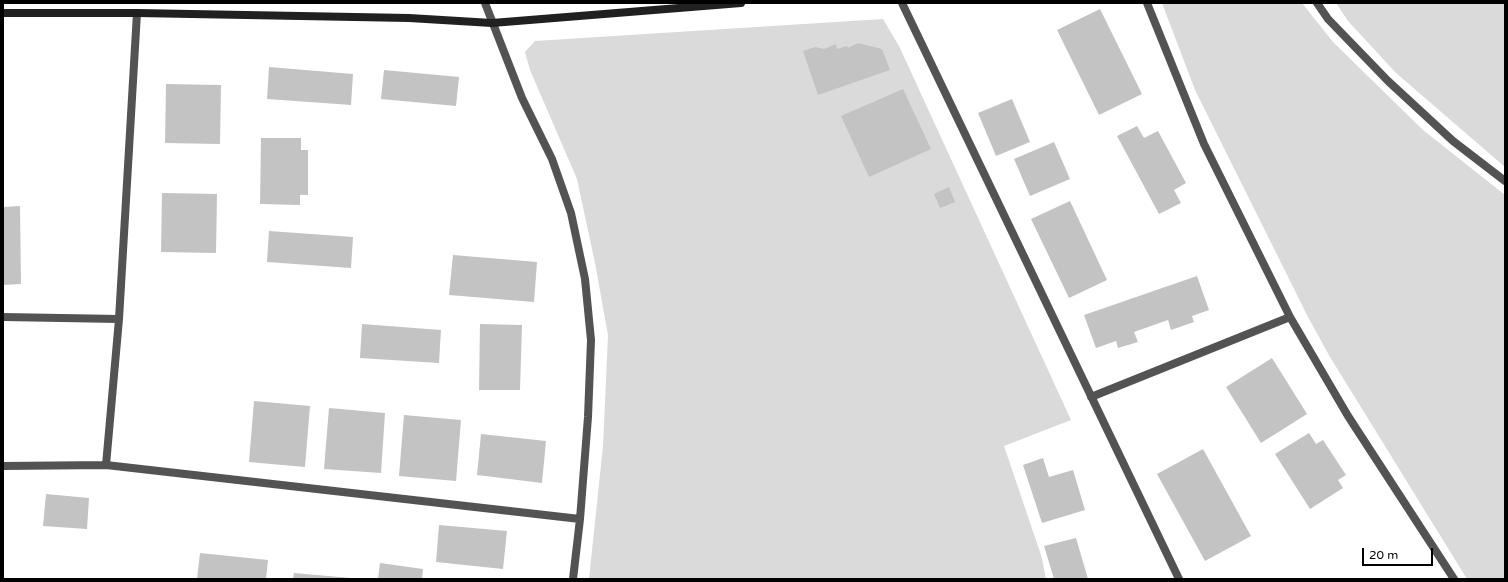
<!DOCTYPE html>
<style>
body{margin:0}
#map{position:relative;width:1508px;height:582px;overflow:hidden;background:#fff;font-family:"Varela Round",sans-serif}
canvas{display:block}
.frame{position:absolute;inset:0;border:4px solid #000;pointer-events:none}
.scale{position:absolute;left:1362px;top:548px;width:71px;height:18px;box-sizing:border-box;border:2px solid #000;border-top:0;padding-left:5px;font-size:12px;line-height:14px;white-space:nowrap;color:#000;-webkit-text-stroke:3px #fff;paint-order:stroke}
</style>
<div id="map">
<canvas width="1508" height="582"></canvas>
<div class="frame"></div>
<div class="scale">20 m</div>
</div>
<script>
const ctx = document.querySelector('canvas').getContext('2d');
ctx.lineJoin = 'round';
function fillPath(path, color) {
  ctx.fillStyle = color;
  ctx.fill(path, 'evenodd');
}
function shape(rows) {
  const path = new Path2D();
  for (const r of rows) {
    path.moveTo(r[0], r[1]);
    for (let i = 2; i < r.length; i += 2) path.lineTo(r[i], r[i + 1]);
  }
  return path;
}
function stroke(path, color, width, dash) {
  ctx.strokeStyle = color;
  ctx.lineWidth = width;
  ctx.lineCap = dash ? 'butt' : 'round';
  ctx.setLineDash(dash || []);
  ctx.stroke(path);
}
fillPath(shape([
 [1162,3,1302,3,1333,42,1423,130,1505,195,1505,579,1467,579,1330,357,1308,317,1195,90],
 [1336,3,1505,3,1505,167,1396,73,1348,21],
 [883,19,899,46,1071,420,1004,446,1042,558,1046,579,589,579,603,446,608,335,595,263,577,179,530,70,525,52,535,41]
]), '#dadada');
fillPath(shape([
 [1100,9,1142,94,1099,115,1057,30],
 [858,43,882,49,890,70,818,95,803,51,815,47,824,49,836,44,837,49,847,46,848,48],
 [269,67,353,74,351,105,267,99],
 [384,70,459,77,456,106,381,99],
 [166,84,221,85,220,144,165,143],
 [903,89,931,149,869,177,841,116],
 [1012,99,1030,142,996,156,978,113],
 [1137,126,1144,138,1158,131,1186,183,1174,190,1181,203,1159,214,1117,136],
 [261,138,301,138,301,150,308,150,308,195,300,195,300,205,260,204],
 [1054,142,1070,179,1030,196,1014,159],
 [949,187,955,202,940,208,934,194],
 [162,193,217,194,216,253,161,252],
 [1070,201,1107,280,1069,298,1031,219],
 [20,206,21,284,3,285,3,207],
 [269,231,353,237,351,268,267,262],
 [453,255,537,262,534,302,449,295],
 [1197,276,1209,310,1192,316,1194,322,1171,330,1168,320,1134,332,1138,342,1118,348,1116,341,1096,348,1084,315],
 [362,324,441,330,439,363,360,358],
 [480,324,522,325,520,390,479,390],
 [1272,358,1307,414,1261,443,1226,387],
 [254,401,310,406,305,467,249,462],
 [329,408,385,413,381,473,324,469],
 [404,415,461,420,456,481,399,476],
 [1309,433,1316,444,1323,440,1346,475,1338,480,1343,488,1310,509,1275,454],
 [481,434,546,441,542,483,477,475],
 [1203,449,1251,536,1205,561,1157,474],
 [1043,458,1049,477,1073,470,1085,510,1042,523,1023,465],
 [46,494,89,498,87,529,43,526],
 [439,525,507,531,503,569,436,562],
 [1076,538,1088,579,1054,579,1044,546],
 [200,553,268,560,266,579,197,579],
 [380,563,423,569,422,579,378,579],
 [294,573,351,578,351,579,293,579]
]), '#c3c3c3');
stroke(shape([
 [485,3,522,98,552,159,571,213,585,279,591,340,588,417,580,519,573,579],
 [902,3,1179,579],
 [1147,3,1204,144,1290,317,1348,416,1454,579],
 [1317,3,1328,19,1388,81,1453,141,1505,181],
 [3,317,119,319],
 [1091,397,1290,317],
 [106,465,119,319,137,13],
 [3,466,106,465,580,519]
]), '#535353', 8);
stroke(shape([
 [3,13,137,13,409,18,492,23,741,3]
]), '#202020', 8);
</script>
